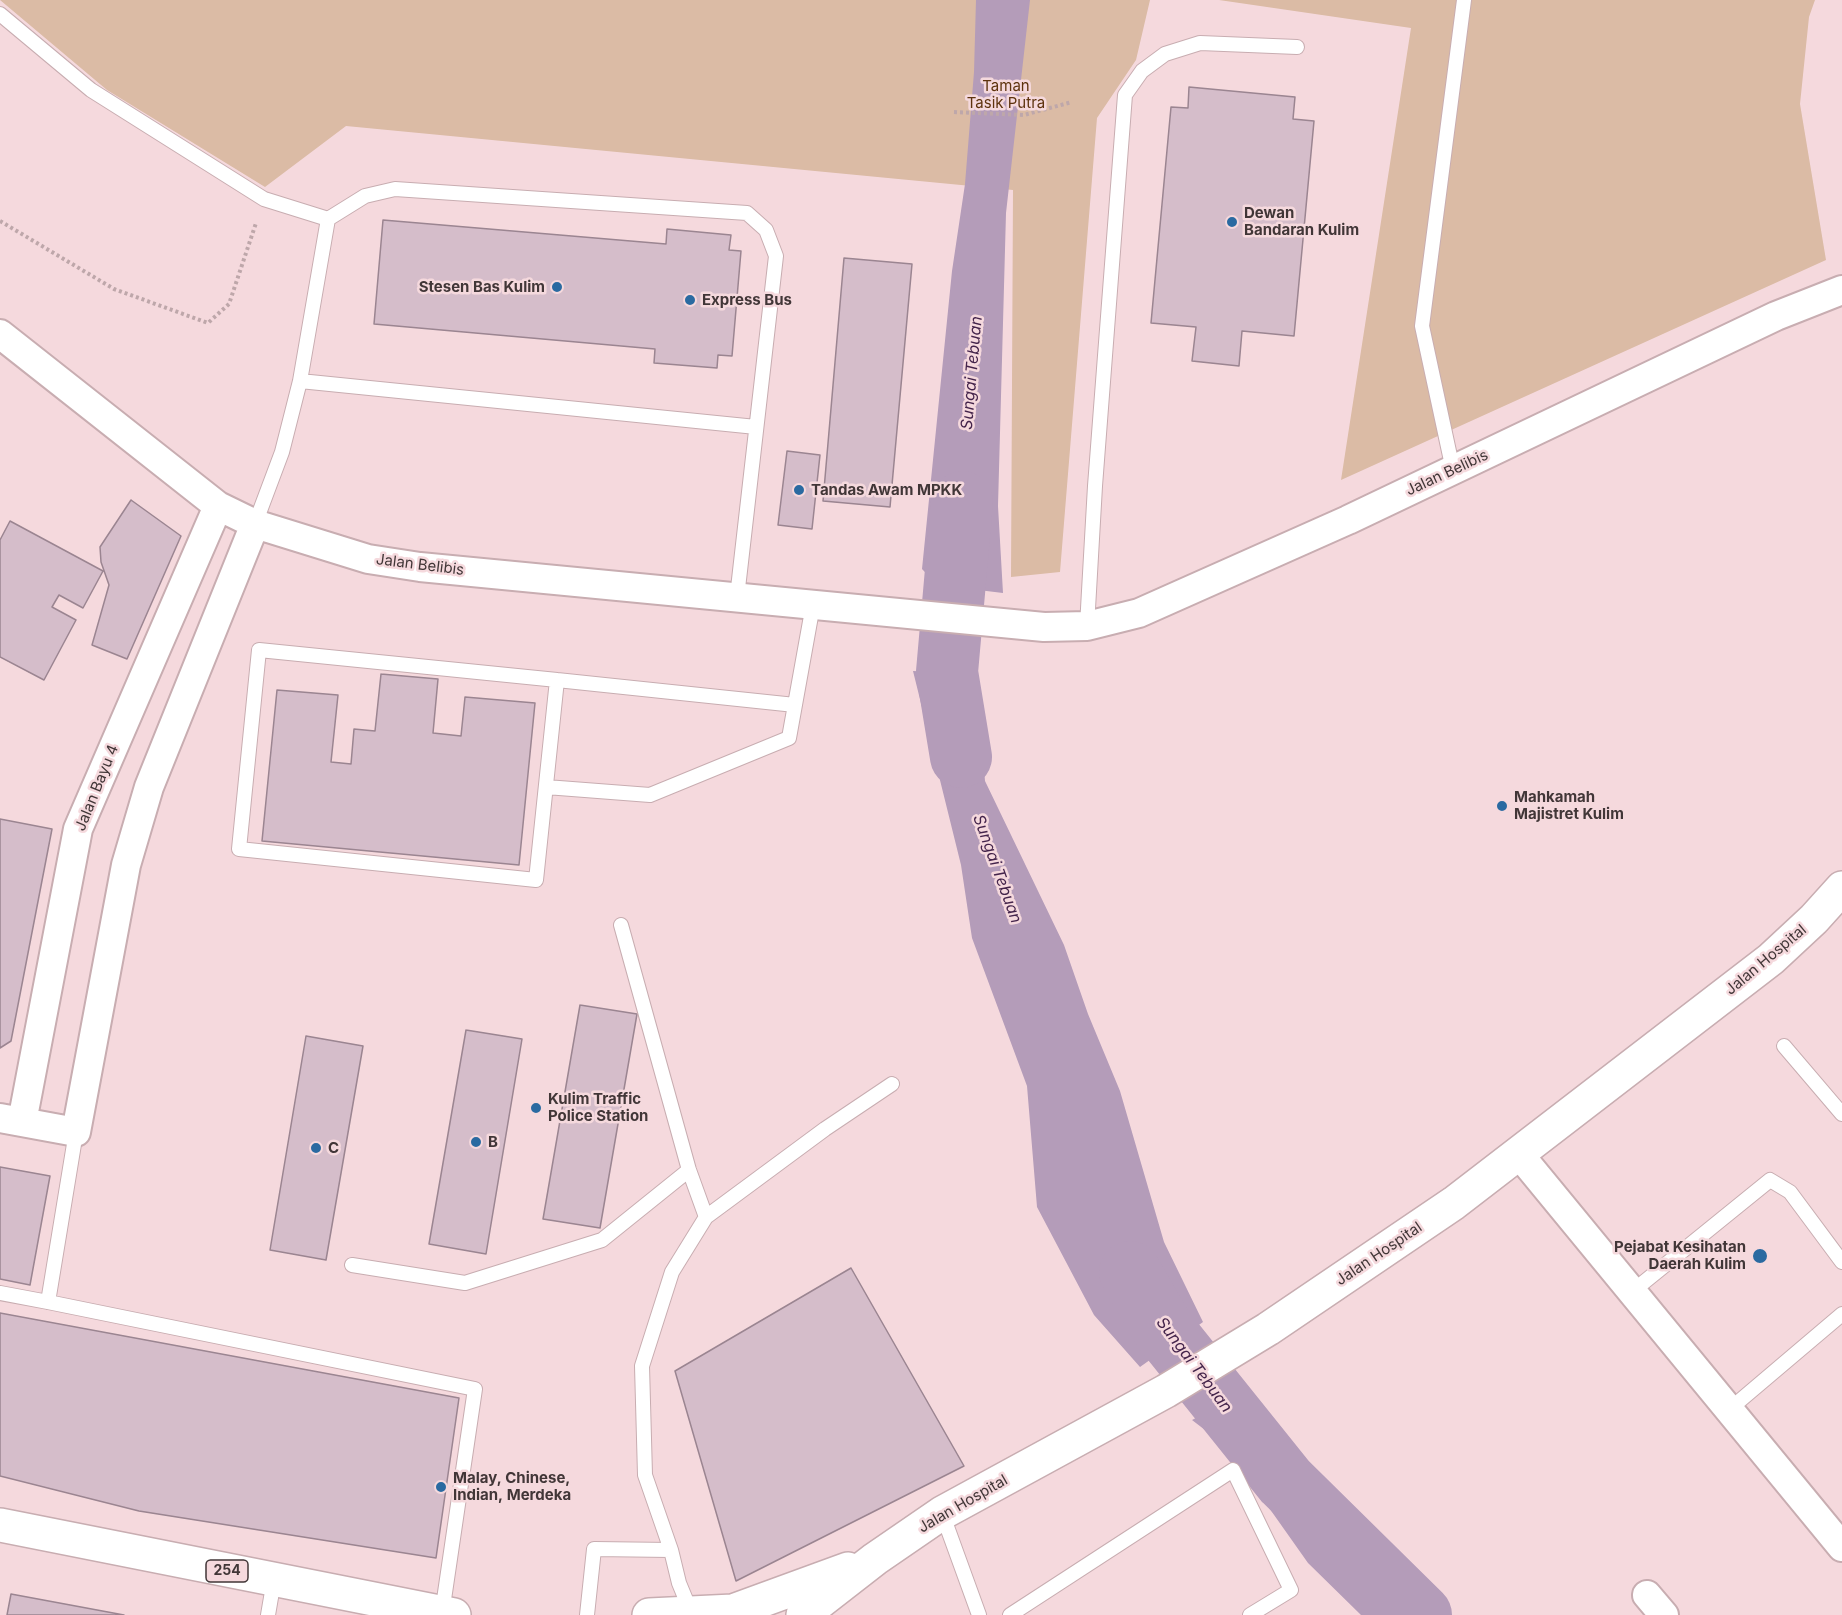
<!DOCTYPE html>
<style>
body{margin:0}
canvas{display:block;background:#f5d9dd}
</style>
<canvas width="1842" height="1615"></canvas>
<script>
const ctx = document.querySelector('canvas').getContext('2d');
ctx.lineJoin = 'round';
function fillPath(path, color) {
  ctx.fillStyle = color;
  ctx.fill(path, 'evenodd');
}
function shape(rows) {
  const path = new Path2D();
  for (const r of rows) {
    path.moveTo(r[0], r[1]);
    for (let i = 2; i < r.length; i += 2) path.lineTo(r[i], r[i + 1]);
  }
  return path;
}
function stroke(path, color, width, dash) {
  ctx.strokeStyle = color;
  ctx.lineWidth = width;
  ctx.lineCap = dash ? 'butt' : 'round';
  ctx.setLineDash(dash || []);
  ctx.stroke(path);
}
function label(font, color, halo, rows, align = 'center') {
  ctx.font = font + ' Inter,sans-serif';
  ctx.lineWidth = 5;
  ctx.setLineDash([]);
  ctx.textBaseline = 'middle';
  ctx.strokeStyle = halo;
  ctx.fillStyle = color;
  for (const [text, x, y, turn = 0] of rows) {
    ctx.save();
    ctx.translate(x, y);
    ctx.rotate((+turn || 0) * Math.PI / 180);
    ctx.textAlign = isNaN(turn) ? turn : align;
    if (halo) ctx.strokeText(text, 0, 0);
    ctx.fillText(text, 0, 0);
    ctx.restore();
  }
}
fillPath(shape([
 [0,0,1150,0,1136,60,1097,118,1060,572,1011,577,1013,190,346,126,265,187,107,90],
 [1219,0,1815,0,1809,17,1800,104,1826,260,1341,480,1411,28]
]), '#dbbba5');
fillPath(shape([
 [976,0,1030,0,1006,213,998,506,1003,593,937,585,922,569,952,271,965,184,974,72],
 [913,671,976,674,985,781,1064,945,1088,1014,1120,1091,1164,1242,1203,1322,1140,1367,1094,1315,1037,1207,1027,1086,972,938,961,865],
 [1235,1398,1285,1481,1409,1615,1361,1615,1308,1563,1255,1488,1235,1453,1192,1420]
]), '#b49cb9');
stroke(shape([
 [961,757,947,672,962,502],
 [1130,1272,1163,1329,1285,1481,1421,1615]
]), '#b49cb9', 62);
const building = shape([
 [1189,87,1295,97,1293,119,1314,121,1294,336,1242,331,1239,366,1192,361,1196,327,1151,323,1171,107,1188,108,1189,87],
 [383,220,666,244,667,229,731,235,729,250,741,251,732,356,718,355,717,368,654,363,655,349,374,324,383,220],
 [844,258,912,264,890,507,823,501,844,258],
 [787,451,820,455,812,529,778,525,787,451],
 [131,500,181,536,127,659,92,645,109,585,101,562,100,547,131,500],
 [10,521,103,571,83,608,59,595,52,607,76,620,44,680,0,657,0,540,10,521],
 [381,674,438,679,433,733,461,736,465,697,535,703,519,865,262,841,277,690,338,695,331,762,351,764,354,729,375,731,381,674],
 [0,819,52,829,11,1041,0,1048,0,819],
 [580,1005,637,1014,600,1228,543,1219,580,1005],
 [466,1030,522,1039,486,1254,429,1244,466,1030],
 [306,1036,363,1046,326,1260,270,1250,306,1036],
 [0,1167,50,1176,30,1285,0,1279,0,1167],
 [851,1268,964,1466,736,1581,675,1371,851,1268],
 [0,1313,459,1398,436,1558,139,1511,0,1476,0,1313],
 [11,1594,124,1615,7,1615,11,1594]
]);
fillPath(building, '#d5bdca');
stroke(building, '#9b8591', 1.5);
const service = shape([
 [0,14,91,90,264,199,328,219,365,196,395,189,747,213,766,230,776,256,737,597],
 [300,381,756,427],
 [1453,470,1422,326,1464,0],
 [255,524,282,452,300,381,328,219],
 [1087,626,1095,486,1125,95,1142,71,1165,54,1200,43,1297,47],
 [557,680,536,880,239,849,259,650,557,680,795,705],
 [546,787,650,795,789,738,813,605],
 [621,925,689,1170,706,1217],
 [1784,1046,1842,1114],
 [352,1265,465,1283,602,1240,689,1170],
 [1633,1291,1770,1180,1790,1192,1842,1262],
 [0,1293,48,1302,475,1389,442,1613],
 [48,1302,76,1132],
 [1730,1409,1842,1314],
 [942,1513,979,1615],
 [691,1612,679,1583,671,1550,645,1475,642,1366,672,1272,706,1217,825,1129,892,1084],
 [268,1615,274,1580],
 [587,1615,594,1549,671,1550],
 [1010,1615,1233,1470,1291,1590,1250,1615]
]);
const minor = shape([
 [0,334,218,506,255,524,368,559,420,567,1044,627,1087,626,1139,613,1348,520,1776,316,1842,290],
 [0,1118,76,1132,126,865,149,787,255,524],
 [22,1122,78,829,218,506],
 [1518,1153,1842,1547],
 [1647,1595,1664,1615]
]);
const secondary = shape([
 [649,1615,733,1611,848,1569],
 [803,1615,875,1559,942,1513,1166,1391,1268,1329,1454,1203,1771,959,1814,919,1842,888]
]);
const primary = shape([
 [0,1525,454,1615]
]);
stroke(service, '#c8adb1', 16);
stroke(minor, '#c8adb1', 32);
stroke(secondary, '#c8adb1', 36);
stroke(primary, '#c8adb1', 36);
stroke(shape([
 [954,112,1024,115,1072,102],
 [0,221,114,289,208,323,229,304,256,223]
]), '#bea7aa', 4, [3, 3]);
stroke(service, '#fff', 14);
stroke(minor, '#fff', 28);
stroke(secondary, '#fff', 33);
stroke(primary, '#fff', 33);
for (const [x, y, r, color] of [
 [1232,222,6,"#2a6aa1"],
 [557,287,6,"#2a6aa1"],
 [690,300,6,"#2a6aa1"],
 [799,490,6,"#2a6aa1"],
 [1502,806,6,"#2a6aa1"],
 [536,1108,6,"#2a6aa1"],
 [476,1142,6,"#2a6aa1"],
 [316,1148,6,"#2a6aa1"],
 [1760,1256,8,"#2a6aa1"],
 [441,1487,6,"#2a6aa1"]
]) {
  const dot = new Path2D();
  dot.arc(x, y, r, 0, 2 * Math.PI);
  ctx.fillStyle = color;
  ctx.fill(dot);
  stroke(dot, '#f5d9dd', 2);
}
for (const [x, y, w] of [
 [227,1571,42]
]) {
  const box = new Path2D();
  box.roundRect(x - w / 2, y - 11, w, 22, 4.5);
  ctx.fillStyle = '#f5d9dd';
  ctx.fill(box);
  stroke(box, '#413637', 1.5);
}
label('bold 14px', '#413637', null, [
 ["254",227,1571]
]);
label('15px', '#5e330e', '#f5d9dd', [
 ["Taman",1006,86],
 ["Tasik Putra",1006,103]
]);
label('bold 15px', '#413637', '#f5d9dd', [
 ["Dewan",1244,213],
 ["Bandaran Kulim",1244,230],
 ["Stesen Bas Kulim",545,287,"right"],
 ["Express Bus",702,300],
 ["Tandas Awam MPKK",811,490],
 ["Mahkamah",1514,797],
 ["Majistret Kulim",1514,814],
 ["Kulim Traffic",548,1099],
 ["Police Station",548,1116],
 ["B",488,1142],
 ["C",328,1148],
 ["Pejabat Kesihatan",1746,1247,"right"],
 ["Daerah Kulim",1746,1264,"right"],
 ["Malay, Chinese,",453,1478],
 ["Indian, Merdeka",453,1495]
], 'left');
label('15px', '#413637', '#f5d9dd', [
 ["Jalan Belibis",1447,473,-25],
 ["Jalan Belibis",420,565,7],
 ["Jalan Bayu 4",97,788,-68],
 ["Jalan Hospital",1766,960,-40],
 ["Jalan Hospital",1379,1254,-34],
 ["Jalan Hospital",963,1504,-30]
]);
label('italic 16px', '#44244b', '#f5d9dd', [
 ["Sungai Tebuan",972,373,-85],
 ["Sungai Tebuan",997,869,70],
 ["Sungai Tebuan",1194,1365,53]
]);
</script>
